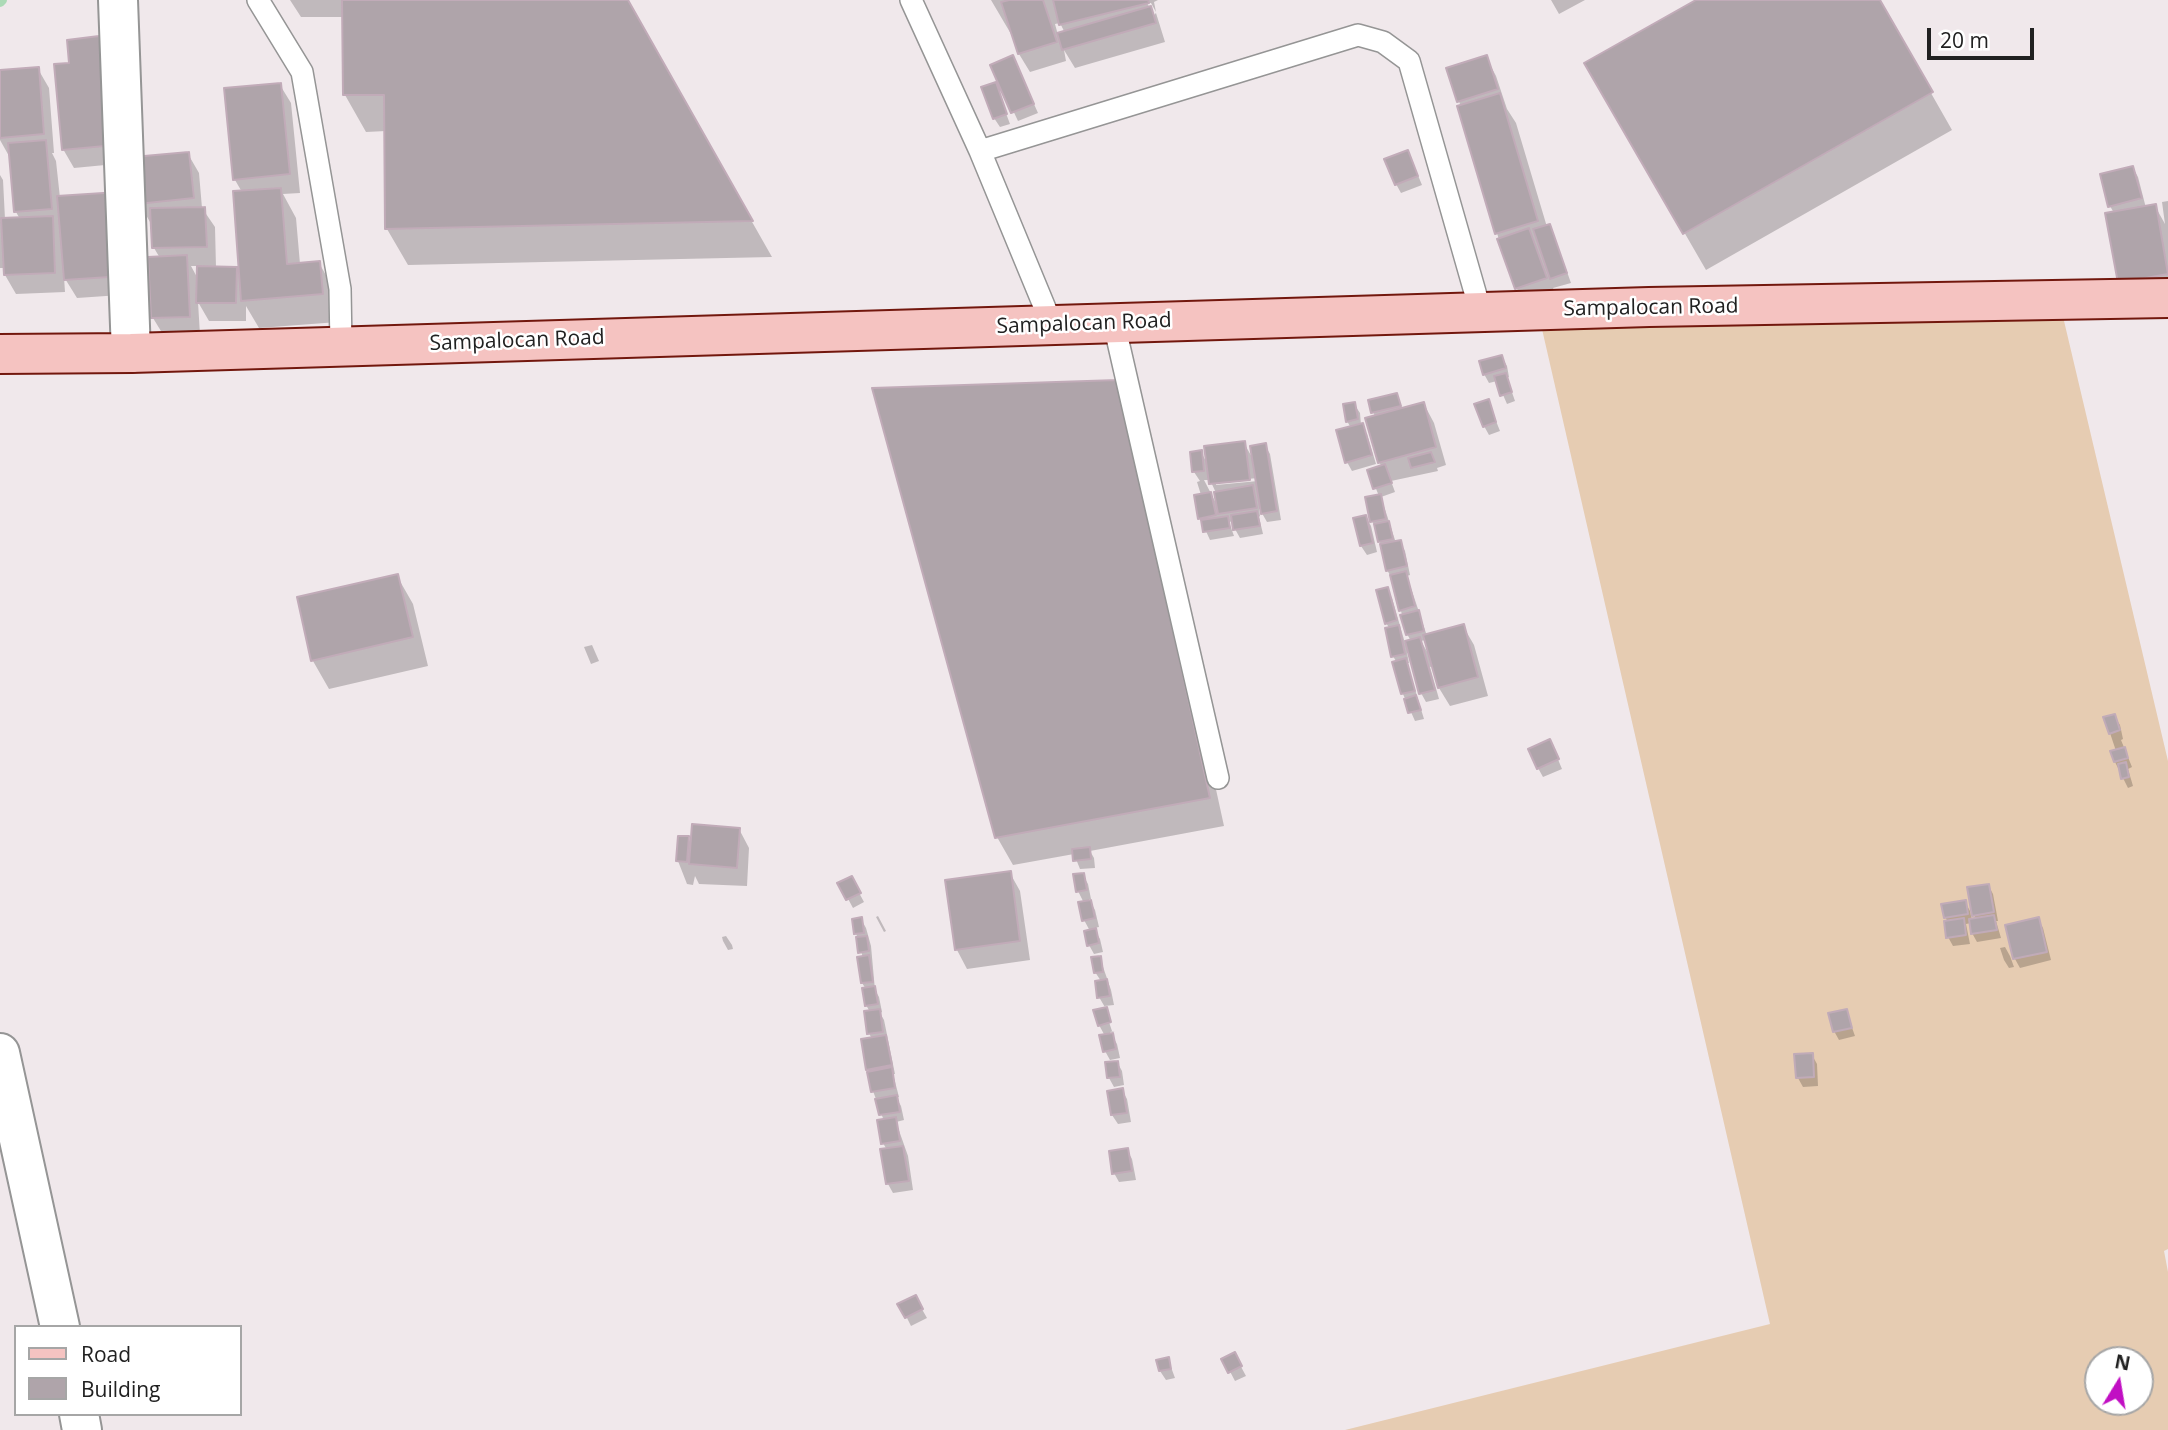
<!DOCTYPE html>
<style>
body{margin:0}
#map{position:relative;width:2168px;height:1430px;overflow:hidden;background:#f0e8eb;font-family:"Open Sans",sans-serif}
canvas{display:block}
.legend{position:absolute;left:14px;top:1325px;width:228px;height:91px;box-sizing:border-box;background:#fff;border:2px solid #a6a6a6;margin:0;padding:9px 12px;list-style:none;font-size:21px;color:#212121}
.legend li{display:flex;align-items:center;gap:14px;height:35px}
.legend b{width:35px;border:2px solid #a6a6a6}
.north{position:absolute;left:2084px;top:1346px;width:70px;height:70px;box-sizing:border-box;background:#fff;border:2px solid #a6a6a6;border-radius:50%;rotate:11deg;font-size:19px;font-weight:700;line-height:28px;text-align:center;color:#212121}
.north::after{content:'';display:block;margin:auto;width:24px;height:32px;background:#c10fc3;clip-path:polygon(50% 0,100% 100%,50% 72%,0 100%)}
.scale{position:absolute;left:1927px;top:28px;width:107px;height:32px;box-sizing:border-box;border:4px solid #212121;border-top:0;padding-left:9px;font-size:21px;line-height:24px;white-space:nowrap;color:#212121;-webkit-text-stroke:5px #fff;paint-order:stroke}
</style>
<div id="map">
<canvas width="2168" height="1430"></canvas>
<ul class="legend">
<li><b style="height:9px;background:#f5c3c1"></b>Road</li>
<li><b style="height:19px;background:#afa4aa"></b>Building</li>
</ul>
<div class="north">N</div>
<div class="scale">20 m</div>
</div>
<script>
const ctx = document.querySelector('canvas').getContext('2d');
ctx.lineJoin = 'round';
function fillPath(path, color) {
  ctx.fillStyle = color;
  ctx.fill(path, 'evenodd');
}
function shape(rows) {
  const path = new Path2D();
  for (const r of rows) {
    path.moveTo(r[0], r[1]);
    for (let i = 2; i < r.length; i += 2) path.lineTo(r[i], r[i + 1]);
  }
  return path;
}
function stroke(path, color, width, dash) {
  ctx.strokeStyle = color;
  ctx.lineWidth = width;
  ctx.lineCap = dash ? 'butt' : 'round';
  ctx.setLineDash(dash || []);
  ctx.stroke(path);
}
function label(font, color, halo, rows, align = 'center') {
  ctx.font = font + ' "Open Sans",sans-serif';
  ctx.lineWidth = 5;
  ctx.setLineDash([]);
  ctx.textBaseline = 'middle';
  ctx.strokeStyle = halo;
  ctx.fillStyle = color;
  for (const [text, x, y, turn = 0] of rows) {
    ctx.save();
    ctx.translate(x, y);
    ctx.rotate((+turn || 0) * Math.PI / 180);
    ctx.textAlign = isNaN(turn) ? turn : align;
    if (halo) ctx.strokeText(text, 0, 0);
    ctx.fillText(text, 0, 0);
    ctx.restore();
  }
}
fillPath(shape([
 [2060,304,2168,761,2168,1249,2164,1251,2168,1272,2168,1430,1345,1430,1770,1324,1539,316],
 [2098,1360,2140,1360,2140,1402,2098,1402]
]), '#e6ccb2');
fillPath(shape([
 [290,0,626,0,772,257,408,265,387,229,386,131,366,132,345,95,344,17,301,17],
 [991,0,1158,0,1154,2,1156,12,1151,3,1147,3,1154,15,1156,13,1165,42,1075,68,1064,50,1066,61,1030,72,1019,54,1013,34,1011,34],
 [1060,23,1065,33,1058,35,1055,24],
 [1551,0,1585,0,1559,14],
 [1699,0,1878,0,1952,130,1706,270,1587,64],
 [98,38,109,56,126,163,74,168,63,149,71,64],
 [1486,57,1496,76,1507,109,1516,123,1547,227,1549,226,1554,235,1571,283,1553,288,1557,297,1528,307,1517,289,1499,240,1461,107,1448,69],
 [992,66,1017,66,1038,113,1018,121],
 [38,69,49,88,54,153,52,153,56,161,60,198,135,294,77,298,64,277,65,292,16,294,5,275,5,268,0,268,0,175,3,180,5,219,20,219,16,212,9,156,0,140,0,72],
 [995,84,1010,124,1000,127,994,118],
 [280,85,291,103,300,193,283,194,296,218,300,264,319,263,335,291,338,322,259,328,246,306,246,321,209,321,198,302,200,335,164,336,153,318,160,258,154,248,153,222,150,222,139,203,188,154,199,173,202,208,215,227,216,268,236,268,241,278,242,192,235,180],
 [191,266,199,266,198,279],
 [1412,161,1422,185,1401,193,1396,184],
 [2133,168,2138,177,2146,208,2155,206,2165,224,2162,202,2168,201,2168,294,2130,301,2114,213,2110,206],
 [1502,357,1507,366,1509,377,1507,378,1515,401,1507,404,1497,381,1489,383,1484,374],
 [1396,395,1403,410,1424,404,1434,423,1446,465,1437,468,1438,471,1391,481,1395,492,1381,497,1396,543,1400,542,1405,551,1410,575,1407,576,1427,636,1463,626,1474,645,1488,696,1450,706,1439,688,1433,666,1430,667,1439,699,1426,702,1421,693,1410,652,1407,653,1409,663,1407,663,1424,719,1415,721,1403,694,1394,663,1397,663,1393,656,1390,629,1386,623,1387,589,1392,598,1405,643,1411,641,1407,634,1393,580,1387,570,1377,530,1372,521,1379,496,1369,472,1382,467,1379,462,1375,417,1370,401],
 [1426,640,1430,654,1429,655,1421,641],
 [1488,401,1500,431,1489,435,1484,426],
 [1354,404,1360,413,1361,425,1367,434,1376,464,1352,471,1347,462,1351,428,1347,421],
 [1133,410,1224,826,1090,851,1094,858,1095,868,1080,869,1074,854,1013,865,997,837],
 [1244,443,1253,459,1265,445,1270,454,1281,520,1267,522,1259,508,1260,516,1259,517,1263,534,1240,538,1235,529,1234,521,1229,522,1234,536,1210,540,1200,518,1201,495,1197,482,1200,481,1194,472,1201,452,1208,465],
 [1258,478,1258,481,1216,485,1216,482],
 [1204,480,1210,480,1217,495,1218,507],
 [1366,517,1371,526,1377,552,1367,555,1361,546,1355,519],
 [397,576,413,604,428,666,329,689,313,661,299,599],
 [592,645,599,661,591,664,584,647],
 [2114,716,2120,725,2123,739,2121,740,2132,767,2128,769,2133,786,2128,788,2115,762,2116,751,2110,733],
 [1554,750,1562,769,1543,777,1538,768],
 [739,829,749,848,747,886,699,884,695,876,693,885,687,884,678,861,688,838,692,845],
 [1010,873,1020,891,1030,960,967,969,957,950,947,881],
 [1083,875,1088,884,1091,899,1089,899,1095,910,1099,927,1094,928,1100,939,1103,952,1094,954,1089,945,1090,931,1084,920,1084,903,1078,891],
 [851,878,864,902,853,908,840,884],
 [1988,885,1993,894,1998,921,1996,921,2001,938,1977,942,1972,933,1971,923,1966,924,1970,944,1953,946,1948,937,1948,922,1945,917,1965,902,1970,911,1972,921,1977,920,1974,915],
 [878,916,886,931,884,932,876,917],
 [861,919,866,928,871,946,875,990,879,997,882,1012,880,1013,884,1020,895,1074,893,1074,899,1097,896,1097,901,1106,904,1120,896,1122,908,1156,913,1190,893,1193,888,1184,887,1150,883,1143,884,1121,873,1091,868,1069,872,1039,869,1033,870,1012,866,1005,866,989,862,983,863,958,856,933],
 [2038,919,2043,928,2051,960,2020,968,2015,959,2007,927],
 [726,936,732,945,733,949,728,950,723,941,722,937],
 [2005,947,2010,956,2014,967,2009,968,2004,960,2000,948],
 [1100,958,1111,990,1114,1005,1104,1006,1110,1016,1107,1016,1112,1031,1115,1031,1110,1032,1117,1044,1120,1058,1110,1060,1105,1051,1105,1036,1099,1025,1106,1009,1099,997,1101,981,1095,972],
 [1846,1011,1855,1036,1839,1040,1834,1031],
 [1812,1055,1817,1064,1818,1086,1803,1087,1798,1078],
 [1117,1062,1122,1071,1124,1085,1114,1087,1109,1078],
 [1122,1090,1127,1099,1131,1122,1118,1124,1112,1115],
 [1127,1150,1132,1159,1136,1180,1119,1182,1114,1173],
 [915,1297,927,1318,911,1326,900,1304],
 [1168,1359,1175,1378,1166,1380,1160,1371],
 [1224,1360,1239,1363,1246,1376,1235,1381]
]), '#0003');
stroke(shape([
 [0,2,2,0]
]), '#acdab6', 10);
const building = shape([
 [342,0,628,0,753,221,385,229,384,95,343,95,342,0],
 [1009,0,1043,0,1057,42,1018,54,1001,2,1009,0],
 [1053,0,1148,0,1149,3,1059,25,1053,0],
 [1696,0,1880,0,1933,92,1683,234,1584,63,1696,0],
 [1151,6,1156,23,1062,50,1057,33,1151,6],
 [99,36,116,145,62,150,54,64,69,63,67,40,99,36],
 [1013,55,1034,104,1011,113,990,65,1013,55],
 [1487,55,1498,89,1457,102,1446,68,1487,55],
 [39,67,44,134,0,138,0,70,39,67],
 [996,82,1007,114,993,119,981,87,996,82],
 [281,83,290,174,233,180,224,88,281,83],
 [1500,93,1538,221,1495,234,1457,106,1500,93],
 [46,140,52,209,14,212,8,143,46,140],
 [1408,150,1418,176,1395,185,1384,159,1408,150],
 [189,152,194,198,138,204,133,157,189,152],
 [2133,166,2142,198,2108,207,2100,174,2133,166],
 [281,188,287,264,320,261,323,294,241,301,233,191,281,188],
 [119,192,125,276,64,280,57,196,119,192],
 [2156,204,2168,274,2118,283,2105,213,2156,204],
 [205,207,207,247,152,248,150,208,205,207],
 [53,216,55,273,4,275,1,218,53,216],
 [1550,224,1567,273,1550,279,1533,229,1550,224],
 [1529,228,1547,278,1515,289,1497,239,1529,228],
 [187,255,190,317,151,318,148,257,187,255],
 [197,266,237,267,236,303,196,303,197,266],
 [1502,355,1506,368,1483,375,1479,361,1502,355],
 [1506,373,1512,392,1500,396,1494,376,1506,373],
 [1118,380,1210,798,995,838,872,388,1118,380],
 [1397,393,1401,406,1371,413,1368,400,1397,393],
 [1489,399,1496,422,1483,427,1474,404,1489,399],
 [1355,402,1358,419,1346,422,1343,404,1355,402],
 [1424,402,1436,447,1378,463,1365,418,1424,402],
 [1363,423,1372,455,1345,463,1336,430,1363,423],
 [1245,441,1250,480,1209,484,1204,446,1245,441],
 [1266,443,1277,511,1261,514,1250,446,1266,443],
 [1202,450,1204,471,1192,472,1190,452,1202,450],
 [1431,452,1435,462,1411,468,1408,458,1431,452],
 [1385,464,1392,483,1373,489,1367,470,1385,464],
 [1253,485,1257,508,1218,514,1214,492,1253,485],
 [1211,492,1216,515,1198,519,1194,495,1211,492],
 [1381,494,1386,519,1370,522,1365,497,1381,494],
 [1257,511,1260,526,1233,530,1231,515,1257,511],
 [1366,515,1373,543,1360,546,1353,518,1366,515],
 [1228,516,1230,528,1203,532,1201,520,1228,516],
 [1389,521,1393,539,1378,542,1374,524,1389,521],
 [1401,540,1407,566,1386,571,1380,544,1401,540],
 [1406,571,1415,606,1399,611,1390,575,1406,571],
 [398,574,413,637,311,661,297,597,398,574],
 [1388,587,1397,620,1385,624,1376,590,1388,587],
 [1419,610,1424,631,1406,635,1400,615,1419,610],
 [1464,624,1478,677,1438,688,1423,635,1464,624],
 [1399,625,1405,654,1391,657,1385,628,1399,625],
 [1420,637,1435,690,1419,694,1405,641,1420,637],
 [1406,658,1415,691,1401,694,1392,662,1406,658],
 [1416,695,1421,710,1408,713,1404,699,1416,695],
 [2115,714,2120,730,2109,734,2103,717,2115,714],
 [1550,739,1559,759,1537,769,1528,749,1550,739],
 [2125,747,2128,758,2114,762,2110,751,2125,747],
 [2126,762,2129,777,2121,779,2118,764,2126,762],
 [692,824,740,828,737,868,689,864,692,824],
 [678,836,689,836,687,862,676,861,678,836],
 [1090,847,1091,859,1073,861,1072,849,1090,847],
 [1011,871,1020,941,955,950,945,880,1011,871],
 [1084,873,1087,890,1076,892,1073,874,1084,873],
 [852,876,861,893,846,900,837,883,852,876],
 [1989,884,1994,912,1972,916,1967,887,1989,884],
 [1091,900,1095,918,1082,921,1078,902,1091,900],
 [1966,900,1968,914,1944,918,1941,904,1966,900],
 [1994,915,1997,930,1971,934,1969,919,1994,915],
 [862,917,864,933,854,934,852,919,862,917],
 [2039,917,2047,952,2013,959,2005,925,2039,917],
 [1964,918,1966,935,1946,938,1944,921,1964,918],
 [1096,928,1099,943,1087,946,1084,931,1096,928],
 [867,936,869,951,858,953,856,937,867,936],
 [869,955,873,982,861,983,857,957,869,955],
 [1101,956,1103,972,1094,973,1091,957,1101,956],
 [1107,979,1110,996,1097,998,1095,981,1107,979],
 [875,986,878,1004,865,1006,862,988,875,986],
 [1107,1007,1111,1022,1098,1026,1093,1010,1107,1007],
 [880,1009,883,1032,867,1034,864,1011,880,1009],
 [1847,1009,1852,1028,1833,1032,1828,1013,1847,1009],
 [1113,1033,1116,1049,1103,1052,1099,1035,1113,1033],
 [886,1035,892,1065,866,1070,861,1039,886,1035],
 [1813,1053,1814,1077,1796,1078,1794,1054,1813,1053],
 [1118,1061,1120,1077,1107,1078,1105,1062,1118,1061],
 [892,1067,895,1088,871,1092,867,1072,892,1067],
 [1123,1088,1127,1113,1111,1115,1107,1091,1123,1088],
 [897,1095,900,1112,879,1115,875,1099,897,1095],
 [896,1117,900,1141,881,1144,877,1120,896,1117],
 [903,1146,909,1181,886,1184,880,1149,903,1146],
 [1128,1148,1132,1171,1112,1174,1109,1151,1128,1148],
 [916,1295,923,1309,905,1318,897,1304,916,1295],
 [1235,1352,1242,1366,1228,1373,1221,1359,1235,1352],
 [1169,1357,1171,1369,1159,1371,1156,1360,1169,1357]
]);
fillPath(building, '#afa4aa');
stroke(building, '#c1abb8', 2);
const lane = shape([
 [258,0,302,72,340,289,341,346],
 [911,0,980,151,1052,325],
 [980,151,1358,35,1383,42,1409,61,1481,313],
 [1114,324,1218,778]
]);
const street = shape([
 [118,0,131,353],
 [0,1053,60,1327],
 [79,1414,82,1430]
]);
const secondary = shape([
 [0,354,131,353,1649,307,2168,298]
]);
stroke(lane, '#959595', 24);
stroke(street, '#959595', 42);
stroke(secondary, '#72170d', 42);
stroke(lane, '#fff', 21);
stroke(street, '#fff', 38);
stroke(secondary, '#f5c3c1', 38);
label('21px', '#212121', '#fff', [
 ["Sampalocan Road",1651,308,-1],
 ["Sampalocan Road",1084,324,-2],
 ["Sampalocan Road",517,341,-2]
]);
</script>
